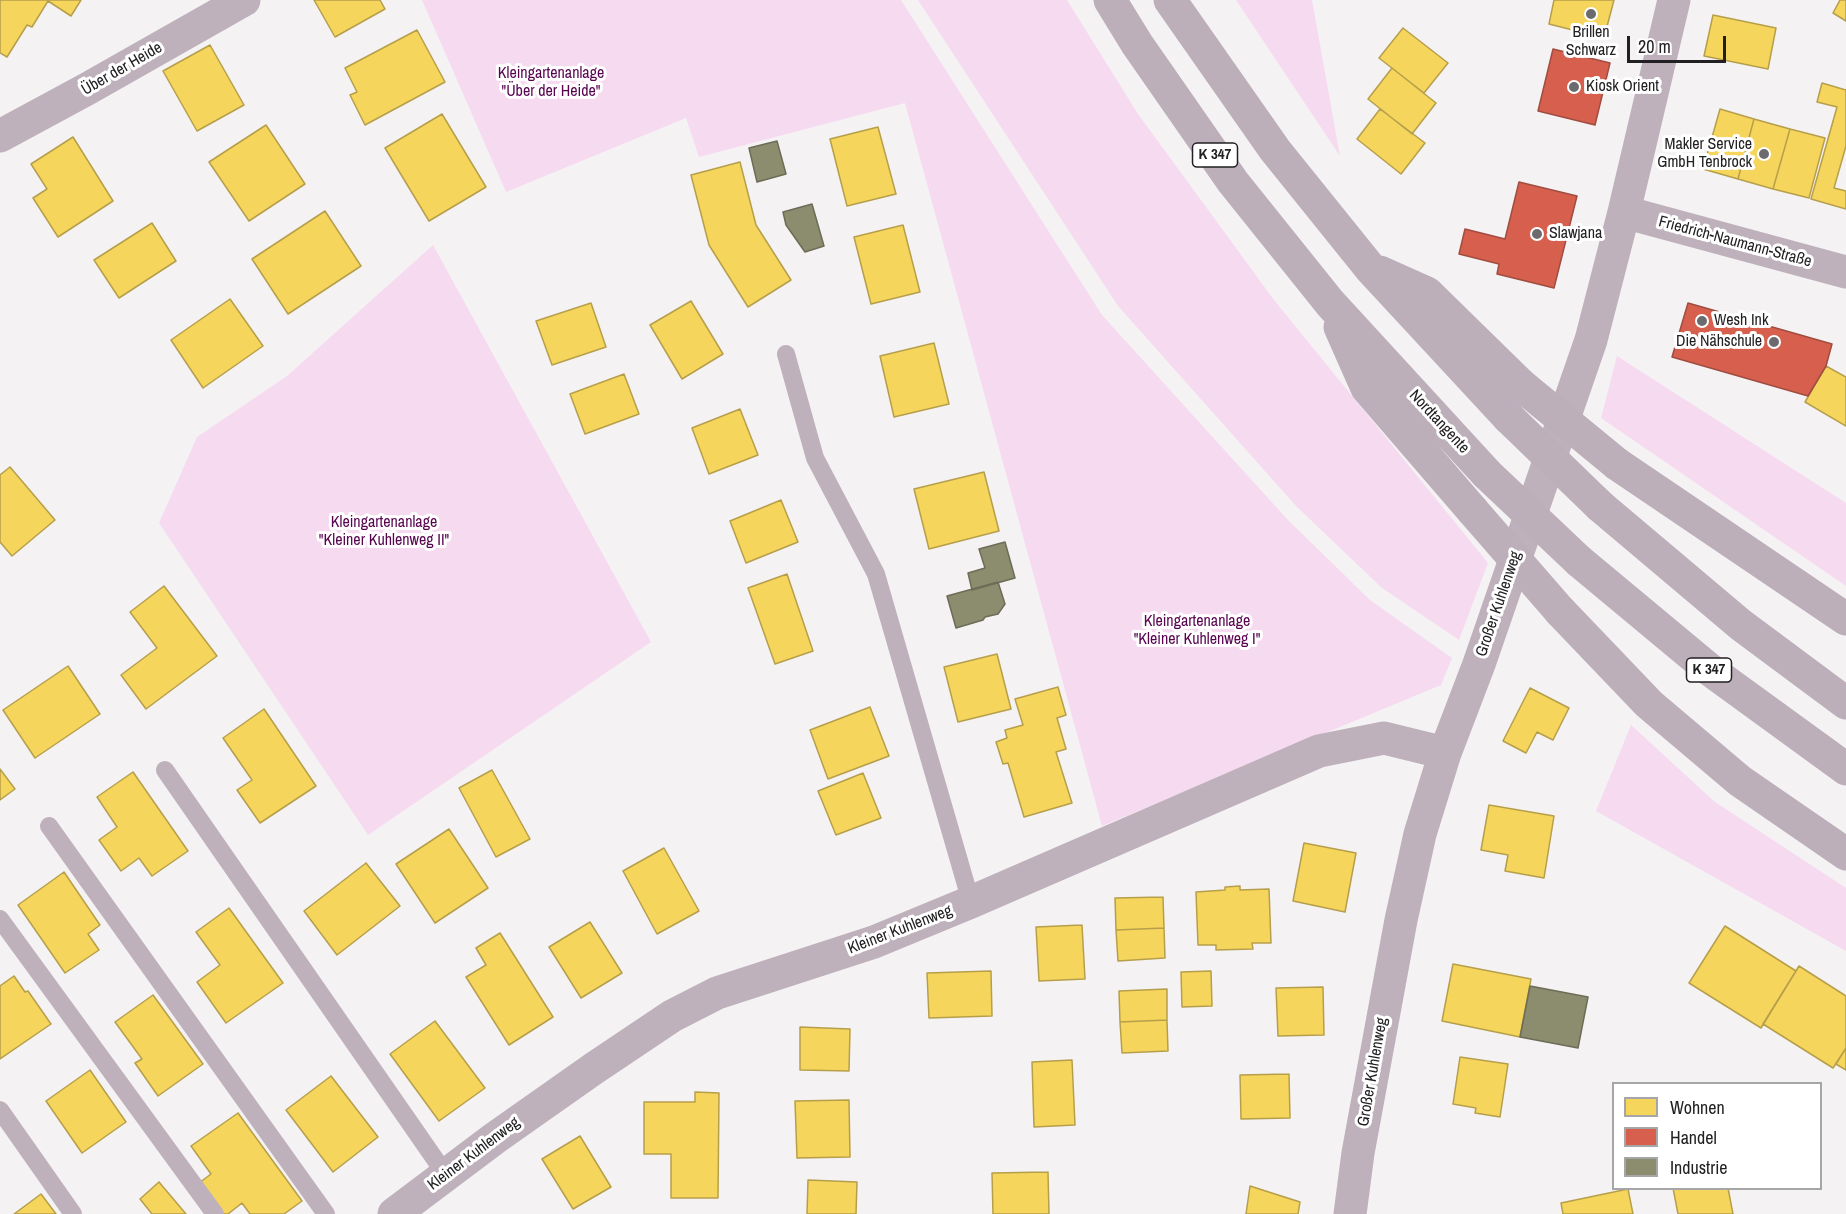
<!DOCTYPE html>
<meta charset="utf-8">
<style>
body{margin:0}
#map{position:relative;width:1846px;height:1214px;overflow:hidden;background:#f5f2f4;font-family:"Archivo Narrow",sans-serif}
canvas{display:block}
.legend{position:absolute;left:1612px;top:1082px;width:210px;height:108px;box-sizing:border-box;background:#fff;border:2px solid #a7a6a7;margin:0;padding:8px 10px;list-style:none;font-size:18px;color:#222022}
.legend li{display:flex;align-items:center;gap:12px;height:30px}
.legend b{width:30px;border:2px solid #a7a6a7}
.scale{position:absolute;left:1627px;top:36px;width:99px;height:27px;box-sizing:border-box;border:3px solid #222022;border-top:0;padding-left:8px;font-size:18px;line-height:21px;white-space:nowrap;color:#222022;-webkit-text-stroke:4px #fff;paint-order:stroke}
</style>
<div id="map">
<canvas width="1846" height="1214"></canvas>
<ul class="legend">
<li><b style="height:16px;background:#f6d55c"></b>Wohnen</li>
<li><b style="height:16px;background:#d6604d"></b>Handel</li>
<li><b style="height:16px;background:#8c8c6e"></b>Industrie</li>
</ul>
<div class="scale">20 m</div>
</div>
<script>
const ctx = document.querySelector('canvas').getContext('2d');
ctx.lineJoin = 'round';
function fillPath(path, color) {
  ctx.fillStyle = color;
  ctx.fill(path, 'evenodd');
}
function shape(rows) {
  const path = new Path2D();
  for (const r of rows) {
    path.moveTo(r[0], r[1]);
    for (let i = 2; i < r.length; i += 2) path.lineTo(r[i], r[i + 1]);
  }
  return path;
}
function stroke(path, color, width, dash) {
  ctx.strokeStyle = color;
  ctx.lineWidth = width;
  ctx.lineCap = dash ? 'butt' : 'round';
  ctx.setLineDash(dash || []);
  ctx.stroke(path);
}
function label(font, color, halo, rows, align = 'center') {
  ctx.font = font + ' "Archivo Narrow",sans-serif';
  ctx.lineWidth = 6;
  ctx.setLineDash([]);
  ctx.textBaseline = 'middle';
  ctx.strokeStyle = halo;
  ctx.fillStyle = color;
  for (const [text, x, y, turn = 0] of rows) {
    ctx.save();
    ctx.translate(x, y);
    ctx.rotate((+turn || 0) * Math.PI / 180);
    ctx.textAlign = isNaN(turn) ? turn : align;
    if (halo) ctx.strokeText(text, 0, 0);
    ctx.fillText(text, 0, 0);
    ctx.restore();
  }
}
fillPath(shape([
 [422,0,901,0,1102,315,1287,519,1370,600,1452,658,1441,685,1102,826,905,103,699,157,686,118,506,192],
 [918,0,1067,0,1138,114,1274,300,1488,563,1459,640,1382,588,1296,506,1118,306],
 [1236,0,1312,0,1340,156],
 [433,245,651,642,368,835,159,523,197,437,287,376],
 [1617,356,1846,503,1846,586,1601,418],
 [1631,725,1715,802,1846,888,1846,951,1596,811]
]), '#f6daf0');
const homes = shape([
 [0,0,81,0,71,16,48,1,32,27,27,25,7,57,0,53,0,0],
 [314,0,380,0,385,9,335,37,314,0],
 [1554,0,1614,0,1604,38,1549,24,1554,0],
 [1840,0,1846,0,1846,21,1833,13,1840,0],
 [1713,15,1776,28,1768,69,1704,56,1713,15],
 [1403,28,1448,63,1424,93,1379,58,1403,28],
 [417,30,445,82,365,125,350,95,357,92,345,68,417,30],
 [210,45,244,105,197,131,163,71,210,45],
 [1392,68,1436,103,1412,134,1368,99,1392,68],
 [1822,83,1846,90,1846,146,1834,188,1846,191,1846,209,1811,199,1837,107,1817,102,1822,83],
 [1380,109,1425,143,1401,174,1357,139,1380,109],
 [1720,109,1754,119,1738,179,1703,169,1720,109],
 [442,114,486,187,429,221,385,148,442,114],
 [1754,119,1790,129,1773,189,1738,179,1754,119],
 [266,125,305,184,249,221,209,162,266,125],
 [878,127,896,194,847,206,830,139,878,127],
 [1790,129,1825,138,1809,198,1773,189,1790,129],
 [73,137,113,201,58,237,33,198,47,189,31,164,73,137],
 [740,162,756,225,791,280,748,307,709,245,691,175,740,162],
 [325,211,361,266,288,314,252,259,325,211],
 [152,223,176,261,119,298,94,260,152,223],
 [903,225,920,292,871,304,854,237,903,225],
 [230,299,263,346,203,388,171,340,230,299],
 [691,301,723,354,682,379,650,325,691,301],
 [591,303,606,347,552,365,536,321,591,303],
 [934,343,949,404,894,417,880,356,934,343],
 [1826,366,1846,377,1846,426,1805,402,1826,366],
 [624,374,639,414,585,434,570,394,624,374],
 [740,409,758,455,709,474,692,428,740,409],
 [10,467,55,520,12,556,0,542,0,475,10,467],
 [984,472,999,531,929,549,914,489,984,472],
 [781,500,798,542,746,563,730,521,781,500],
 [787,574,813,651,775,664,748,588,787,574],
 [164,586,217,656,146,709,121,675,157,648,130,612,164,586],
 [997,654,1011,709,958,722,944,667,997,654],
 [68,666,100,714,35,758,3,710,68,666],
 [1058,687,1066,715,1057,718,1066,749,1056,752,1072,803,1024,817,1008,763,1003,764,996,742,1007,738,1005,730,1023,725,1015,699,1058,687],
 [1530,688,1569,708,1553,740,1537,732,1526,753,1503,741,1530,688],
 [870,707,889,756,828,779,810,730,870,707],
 [264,709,316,786,260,823,237,790,252,780,223,738,264,709],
 [0,769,15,789,0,800,0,769],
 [492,770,530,839,496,857,459,788,492,770],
 [133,772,188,851,152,876,139,858,121,871,99,840,117,827,97,797,133,772],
 [863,773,881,818,836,835,818,791,863,773],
 [1489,805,1554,816,1544,878,1505,871,1508,855,1481,850,1489,805],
 [449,829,488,888,435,923,396,864,449,829],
 [1304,843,1356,853,1345,912,1293,901,1304,843],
 [664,848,699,911,657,934,623,871,664,848],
 [366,863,400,906,337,955,304,911,366,863],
 [64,872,100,925,88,934,99,950,65,973,18,905,64,872],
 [1240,886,1240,890,1269,889,1271,943,1252,943,1253,949,1216,950,1216,945,1198,945,1196,892,1225,890,1225,887,1240,886],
 [1163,897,1164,928,1116,930,1115,898,1163,897],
 [229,908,283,983,226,1023,197,982,220,965,196,932,229,908],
 [590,922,622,973,581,998,549,947,590,922],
 [1082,925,1085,979,1039,981,1036,927,1082,925],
 [1725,926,1796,971,1761,1028,1689,983,1725,926],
 [1164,928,1165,958,1118,961,1116,930,1164,928],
 [500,933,553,1017,509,1045,466,977,486,965,476,948,500,933],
 [1453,964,1531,979,1520,1037,1442,1021,1453,964],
 [1799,966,1846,996,1846,1048,1833,1068,1763,1024,1799,966],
 [991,971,992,1016,929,1018,927,973,991,971],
 [1211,971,1212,1006,1182,1007,1181,972,1211,971],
 [14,976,25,992,28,991,51,1024,0,1059,0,986,14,976],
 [1323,987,1324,1035,1278,1036,1276,988,1323,987],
 [1167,989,1167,1020,1120,1022,1119,991,1167,989],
 [153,995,203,1064,158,1096,135,1063,142,1059,115,1022,153,995],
 [1167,1020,1168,1051,1122,1053,1120,1022,1167,1020],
 [435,1021,485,1088,439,1121,390,1054,435,1021],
 [800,1027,850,1029,849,1071,800,1070,800,1027],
 [1846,1048,1846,1070,1836,1064,1846,1048],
 [1460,1057,1508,1064,1500,1117,1475,1113,1476,1108,1453,1104,1460,1057],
 [1072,1060,1075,1125,1034,1127,1032,1062,1072,1060],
 [90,1070,126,1122,82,1153,46,1101,90,1070],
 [1289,1074,1290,1118,1241,1119,1240,1075,1289,1074],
 [331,1076,378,1137,333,1172,286,1110,331,1076],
 [695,1092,719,1093,718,1198,671,1198,671,1154,644,1154,644,1102,695,1102,695,1092],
 [849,1100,850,1157,797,1158,795,1101,849,1100],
 [238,1113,302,1201,284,1214,250,1214,242,1203,228,1214,221,1214,199,1183,211,1174,191,1146,238,1113],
 [580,1136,611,1187,573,1209,542,1159,580,1136],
 [1048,1172,1049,1214,993,1214,992,1173,1048,1172],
 [808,1180,857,1182,856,1214,807,1214,808,1180],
 [159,1182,186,1214,152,1214,140,1199,159,1182],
 [1250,1186,1300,1202,1298,1214,1246,1214,1250,1186],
 [1673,1188,1728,1188,1733,1214,1678,1214,1673,1188],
 [1628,1189,1633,1214,1563,1214,1561,1203,1628,1189],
 [41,1194,56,1214,14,1214,41,1194]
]);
fillPath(homes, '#f6d55c');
stroke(homes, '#b69f4b', 1.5);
const shops = shape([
 [1553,49,1610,63,1595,125,1538,111,1553,49],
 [1519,182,1577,196,1554,288,1497,274,1499,264,1459,254,1465,229,1505,239,1519,182],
 [1688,303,1832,344,1826,366,1808,396,1672,357,1688,303]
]);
fillPath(shops, '#d6604d');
stroke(shops, '#a04d40', 1.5);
const industry = shape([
 [777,141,786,174,757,182,749,148,777,141],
 [812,204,824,246,805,252,786,225,783,212,812,204],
 [1005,542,1015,578,972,590,968,573,985,568,979,549,1005,542],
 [998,582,1005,604,998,614,985,617,983,620,956,628,947,596,998,582],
 [1530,986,1588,997,1578,1048,1520,1037,1530,986]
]);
fillPath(industry, '#8c8c6e');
stroke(industry, '#6c6c57', 1.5);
stroke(shape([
 [786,354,815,458,876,574,971,902],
 [165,770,446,1175],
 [49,826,326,1214],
 [0,919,215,1214],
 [0,1110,73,1214]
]), '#beb1bb', 18);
stroke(shape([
 [0,136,87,89,244,0],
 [1624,212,1846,272],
 [394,1214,495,1138,593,1069,672,1016,717,993,874,942,971,902,1319,751,1384,738,1445,753],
 [1350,1214,1358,1153,1401,920,1420,834,1445,753,1479,664,1591,340,1624,212,1674,0]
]), '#beb1bb', 33);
stroke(shape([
 [1110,0,1137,44,1233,182,1330,303,1487,474],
 [1170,0,1275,150,1370,268,1509,418],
 [1380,272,1427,293,1521,385],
 [1340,327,1367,388,1473,511],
 [1617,464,1846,619],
 [1600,506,1741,625,1846,703],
 [1579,561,1710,670,1846,769],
 [1560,611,1649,704,1740,781,1846,854]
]), '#bcafba', 33);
stroke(shape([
 [1521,385,1617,464],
 [1509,418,1600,506],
 [1487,474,1579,561],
 [1473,511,1560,611]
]), '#bcafba', 33);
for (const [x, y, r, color] of [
 [1591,14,6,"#6c6a6c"],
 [1574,87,6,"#6c6a6c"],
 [1764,154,6,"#6c6a6c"],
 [1537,234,6,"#6c6a6c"],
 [1702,321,6,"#6c6a6c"],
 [1774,342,6,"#6c6a6c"]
]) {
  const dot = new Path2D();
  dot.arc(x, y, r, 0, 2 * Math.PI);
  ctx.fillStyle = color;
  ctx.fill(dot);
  stroke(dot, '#fff', 2);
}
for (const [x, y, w] of [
 [1215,155,45],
 [1709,670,45]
]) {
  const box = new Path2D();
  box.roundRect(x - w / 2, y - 12, w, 24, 4.5);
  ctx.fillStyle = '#fff';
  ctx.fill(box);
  stroke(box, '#222022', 1.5);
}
label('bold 15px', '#222022', null, [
 ["K 347",1215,155],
 ["K 347",1709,670]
]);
label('16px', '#222022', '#fff', [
 ["Brillen",1591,33,"center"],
 ["Schwarz",1591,51,"center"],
 ["Kiosk Orient",1586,87],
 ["Makler Service",1752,145,"right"],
 ["GmbH Tenbrock",1752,163,"right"],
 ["Slawjana",1549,234],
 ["Wesh Ink",1714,321],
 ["Die Nähschule",1762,342,"right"]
], 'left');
label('16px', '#222022', '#fff', [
 ["Über der Heide",122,69,-30],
 ["Friedrich-Naumann-Straße",1735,242,15],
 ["Nordtangente",1439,422,47],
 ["Großer Kuhlenweg",1499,604,-71],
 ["Kleiner Kuhlenweg",900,930,-21],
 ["Großer Kuhlenweg",1373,1072,-80],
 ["Kleiner Kuhlenweg",474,1154,-37]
]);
label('16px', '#580450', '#fff', [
 ["Kleingartenanlage",551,74],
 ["\"Über der Heide\"",551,92],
 ["Kleingartenanlage",384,523],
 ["\"Kleiner Kuhlenweg II\"",384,541],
 ["Kleingartenanlage",1197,622],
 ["\"Kleiner Kuhlenweg I\"",1197,640]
]);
</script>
